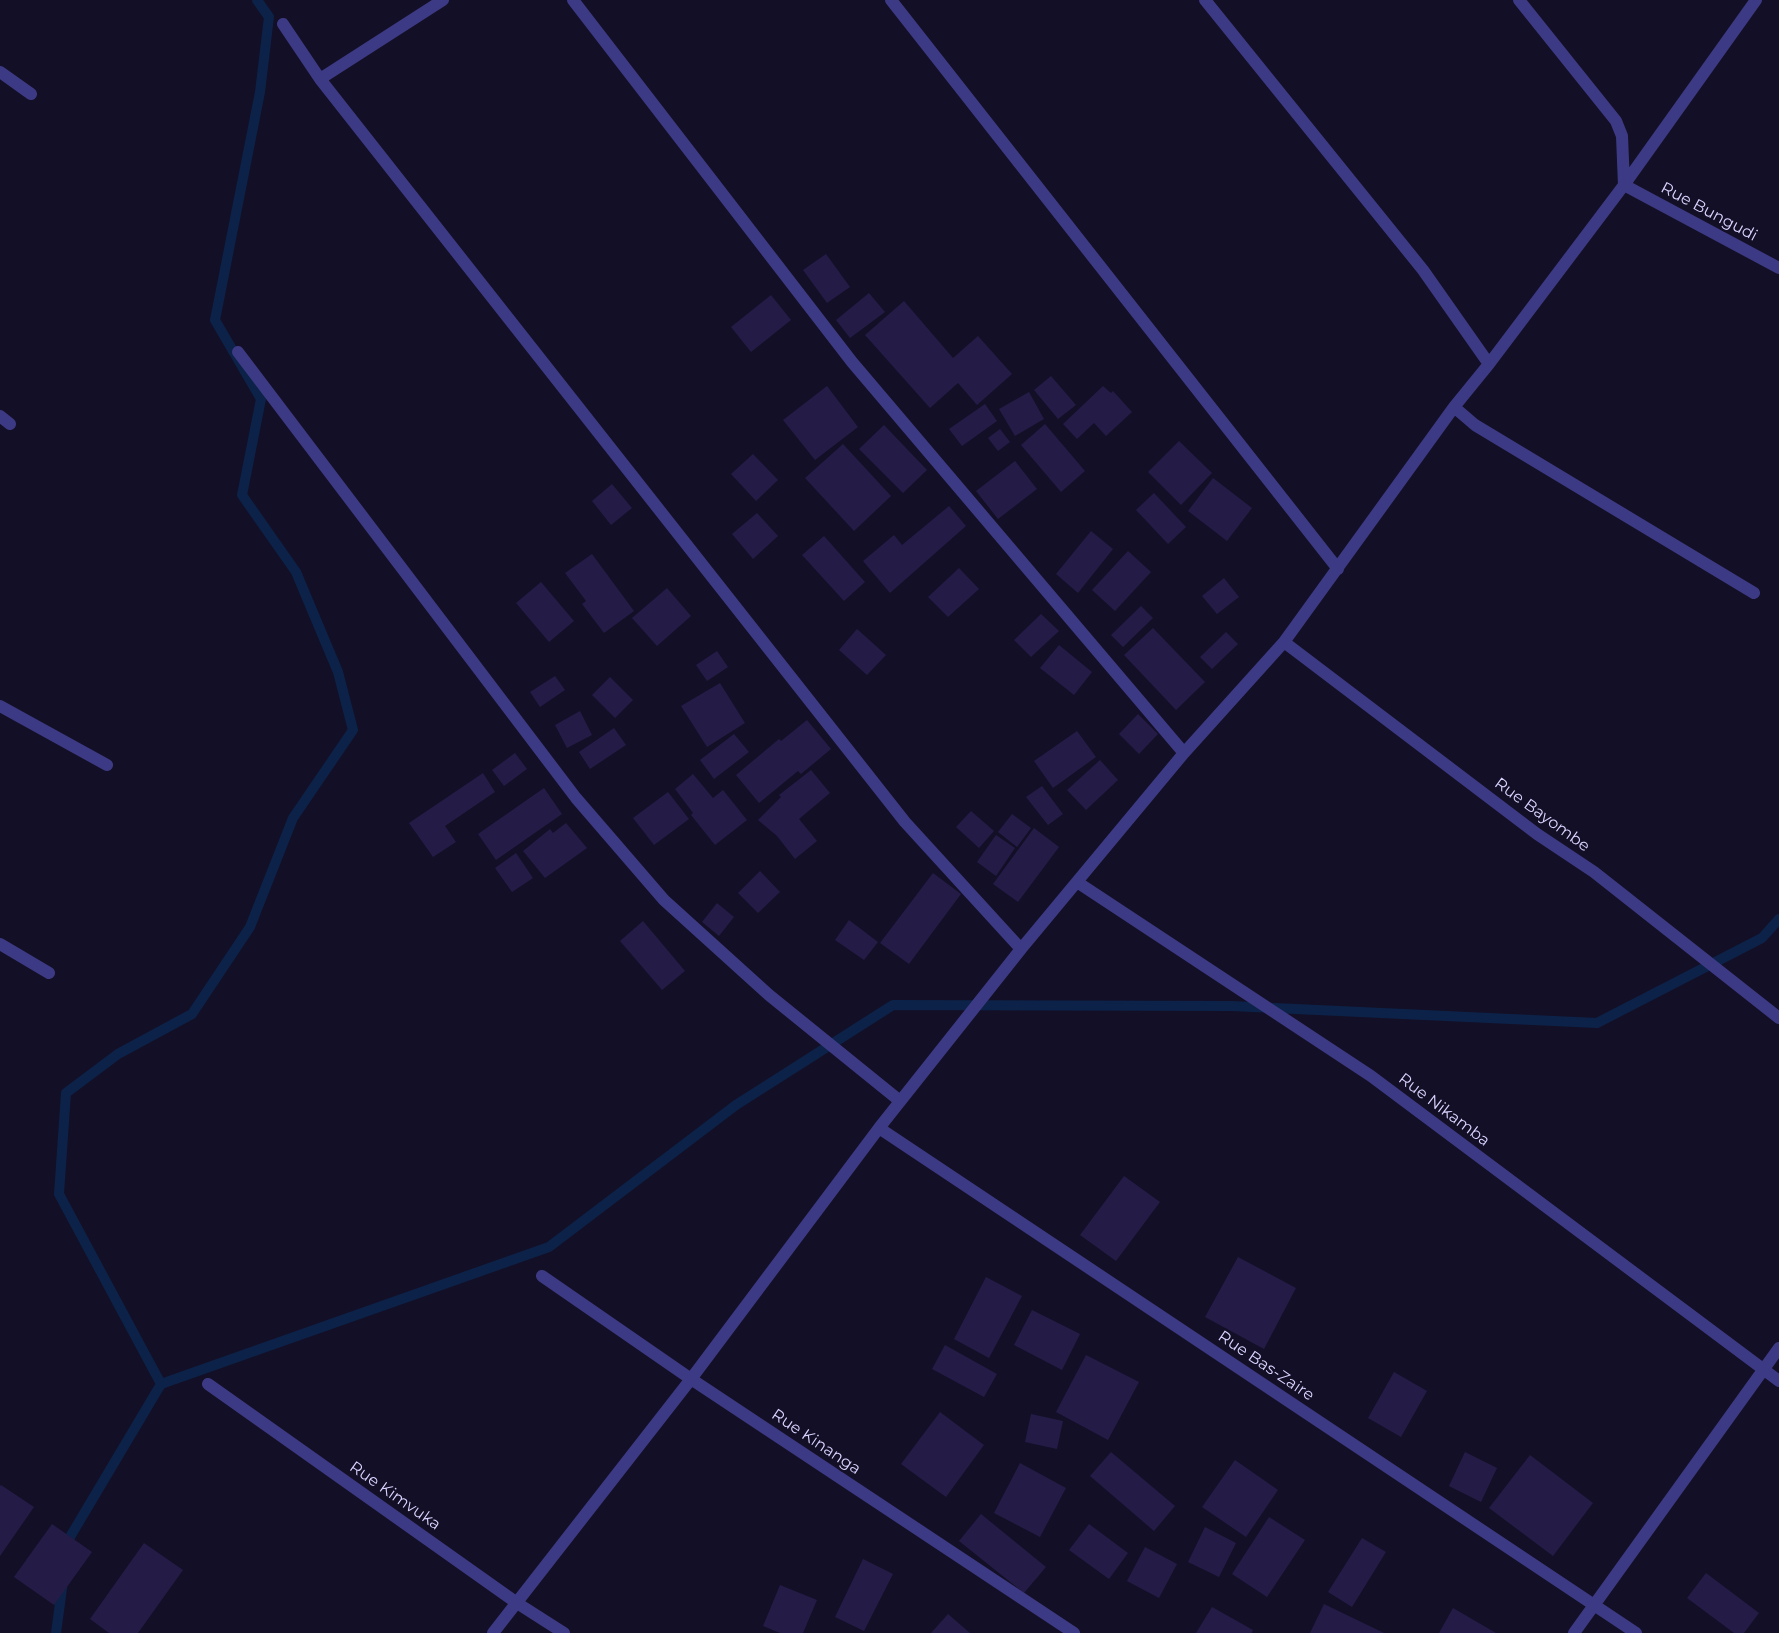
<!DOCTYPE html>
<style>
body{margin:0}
canvas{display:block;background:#130f26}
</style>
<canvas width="1779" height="1633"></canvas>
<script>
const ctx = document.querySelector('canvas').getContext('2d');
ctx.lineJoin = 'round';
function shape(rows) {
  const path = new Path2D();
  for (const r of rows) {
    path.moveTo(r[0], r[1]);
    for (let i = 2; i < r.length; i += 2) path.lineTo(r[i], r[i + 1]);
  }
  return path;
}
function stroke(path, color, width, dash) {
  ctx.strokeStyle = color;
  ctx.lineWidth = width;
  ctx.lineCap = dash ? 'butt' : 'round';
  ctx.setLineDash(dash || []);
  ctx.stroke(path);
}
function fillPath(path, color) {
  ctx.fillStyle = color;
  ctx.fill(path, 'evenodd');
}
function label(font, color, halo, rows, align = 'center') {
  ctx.font = font + ' Montserrat,sans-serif';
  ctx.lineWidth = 4.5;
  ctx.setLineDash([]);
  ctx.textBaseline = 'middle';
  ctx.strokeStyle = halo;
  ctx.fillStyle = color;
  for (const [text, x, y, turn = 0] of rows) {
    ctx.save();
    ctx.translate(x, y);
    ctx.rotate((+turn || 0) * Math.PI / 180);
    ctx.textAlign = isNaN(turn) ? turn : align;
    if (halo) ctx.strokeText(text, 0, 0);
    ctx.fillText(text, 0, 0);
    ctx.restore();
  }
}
stroke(shape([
 [161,1384,59,1194,66,1093,118,1054,192,1014,250,927,293,818,353,730,338,672,296,572,242,495,261,399,215,320,260,92,269,17,257,0],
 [68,1549,70,1537,161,1384,549,1247,736,1105,893,1005,1231,1006,1597,1023,1762,938,1779,919],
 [56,1633,63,1581]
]), '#0c2248', 10);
fillPath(shape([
 [826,254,850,287,827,303,803,270],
 [869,293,885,312,850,338,836,320],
 [771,295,791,320,751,352,731,327],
 [904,301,953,358,978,336,1012,374,977,405,958,383,930,408,865,335],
 [1051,376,1076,405,1058,419,1034,390],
 [827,386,858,427,815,460,783,420],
 [1103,386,1111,393,1113,391,1132,412,1106,436,1094,423,1077,439,1063,424],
 [1029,392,1044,419,1015,436,999,409],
 [985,404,997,421,962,446,949,429],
 [1045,424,1085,471,1061,492,1021,445],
 [884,425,927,470,903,493,859,449],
 [1000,429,1010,442,998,451,988,438],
 [1179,441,1212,473,1181,505,1148,472],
 [843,444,891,496,854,531,805,478],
 [753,454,778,480,756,501,731,474],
 [1015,461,1037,489,998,519,976,491],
 [1213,478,1252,508,1227,541,1188,511],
 [612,484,632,508,611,525,592,501],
 [1154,493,1186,527,1168,544,1136,510],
 [949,506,966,526,890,593,863,561,894,535,902,545],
 [757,513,778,536,753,559,732,534],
 [1091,531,1113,549,1078,593,1056,574],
 [824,536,865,582,844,601,802,555],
 [1128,551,1151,572,1115,611,1092,590],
 [592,554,634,611,604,633,582,604,586,601,565,573],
 [959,568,979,589,948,617,928,597],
 [1224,578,1239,597,1217,614,1202,596],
 [541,582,574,621,549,642,516,603],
 [667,588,691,616,657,646,632,618],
 [1141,606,1153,618,1123,647,1111,635],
 [1041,614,1059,631,1031,657,1014,640],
 [1153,628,1205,682,1176,710,1124,655],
 [857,629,886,655,867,675,839,650],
 [1226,632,1238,644,1212,669,1200,657],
 [1059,645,1092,672,1074,695,1040,668],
 [717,651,728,667,707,681,696,665],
 [555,676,565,690,540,707,530,692],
 [610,677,633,700,615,718,592,695],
 [720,683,745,723,707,747,681,706],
 [580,711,592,735,567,748,555,725],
 [1138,714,1158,734,1139,754,1119,734],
 [807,720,831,749,801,774,798,771,759,803,736,775,779,739,781,741],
 [614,728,626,745,590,769,579,752],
 [1077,731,1096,757,1053,788,1034,761],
 [734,734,749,752,714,779,700,760],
 [515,753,527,769,504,786,492,770],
 [1100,760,1118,780,1086,810,1067,790],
 [811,770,830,793,799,819,817,841,795,859,777,836,758,820,781,797,779,795],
 [483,773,495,792,445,826,456,842,433,857,409,823],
 [693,774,713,798,723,790,747,820,715,845,691,815,693,813,675,789],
 [1042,786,1063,814,1048,825,1026,797],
 [544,788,562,814,496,860,478,834],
 [668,792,689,819,654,845,633,818],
 [971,811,994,831,979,848,956,827],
 [1012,814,1031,828,1017,847,998,832],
 [566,823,587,848,545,878,523,851,550,829,553,833],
 [1034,828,1059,847,1018,902,993,884],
 [996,835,1015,848,996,876,977,862],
 [516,853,533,878,512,892,495,868],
 [760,871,780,892,758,913,738,893],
 [933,873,961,894,909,964,880,943],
 [717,903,734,917,719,936,702,922],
 [849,920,878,942,864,960,835,940],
 [643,921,685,971,662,990,620,941],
 [1124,1176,1160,1202,1116,1261,1080,1235],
 [1238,1257,1296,1288,1264,1349,1205,1317],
 [986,1277,1022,1296,989,1358,954,1339],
 [1032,1310,1080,1334,1062,1370,1014,1345],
 [945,1345,997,1374,984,1397,932,1369],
 [1086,1355,1139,1382,1108,1440,1056,1412],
 [1394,1372,1427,1391,1401,1437,1368,1418],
 [940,1412,984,1445,946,1497,901,1464],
 [1031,1414,1063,1421,1057,1449,1025,1442],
 [1111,1452,1175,1506,1154,1531,1090,1476],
 [1465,1452,1497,1468,1481,1502,1449,1486],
 [1530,1455,1593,1503,1553,1556,1489,1508],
 [1235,1460,1278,1490,1246,1537,1202,1507],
 [1020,1463,1066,1488,1040,1537,994,1513],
 [1,1485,34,1507,0,1556,0,1486],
 [981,1514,1046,1567,1024,1593,959,1541],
 [1269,1517,1305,1540,1267,1597,1232,1574],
 [52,1524,92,1552,54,1605,14,1577],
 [1089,1524,1128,1553,1109,1579,1069,1550],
 [1205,1527,1236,1543,1219,1577,1188,1562],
 [1362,1538,1386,1552,1352,1607,1328,1592],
 [144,1543,183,1570,138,1633,109,1633,90,1619],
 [1145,1547,1177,1564,1159,1598,1127,1581],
 [863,1559,893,1574,864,1631,835,1617],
 [1706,1573,1759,1613,1744,1633,1734,1633,1687,1598],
 [780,1585,817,1600,803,1633,780,1633,763,1626],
 [1324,1604,1384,1633,1310,1633],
 [1212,1607,1253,1630,1252,1633,1196,1633],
 [1453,1608,1496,1633,1439,1633],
 [948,1614,970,1633,931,1633]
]), '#241b47');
stroke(shape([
 [573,0,852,362,1184,753],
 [891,0,1338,569],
 [1205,0,1423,270,1489,364],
 [1519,0,1616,121,1622,136,1624,185,1779,268],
 [283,24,320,79,905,822,1021,949],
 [0,72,31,94],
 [320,79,443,0],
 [238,352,576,798,664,900,769,995,900,1101],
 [1454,407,1475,425,1754,593],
 [0,416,10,424],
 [1284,642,1537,834,1594,872,1779,1018],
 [0,706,107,765],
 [1077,882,1371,1076,1779,1381],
 [0,944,49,973],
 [879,1128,1636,1633],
 [542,1276,691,1379,1074,1633],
 [208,1384,517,1603,564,1633],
 [493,1633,691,1379,879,1128,1021,949,1184,753,1284,642,1454,407,1489,364,1624,185,1756,0],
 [1574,1633,1779,1348]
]), '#3d3a85', 12);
label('16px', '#d9d4ff', '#130f26', [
 ["Rue Bungudi",1709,212,28],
 ["Rue Bayombe",1542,815,36],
 ["Rue Nikamba",1444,1110,37],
 ["Rue Bas-Zaire",1266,1366,34],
 ["Rue Kinanga",816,1442,34],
 ["Rue Kimvuka",395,1496,35]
]);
</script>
